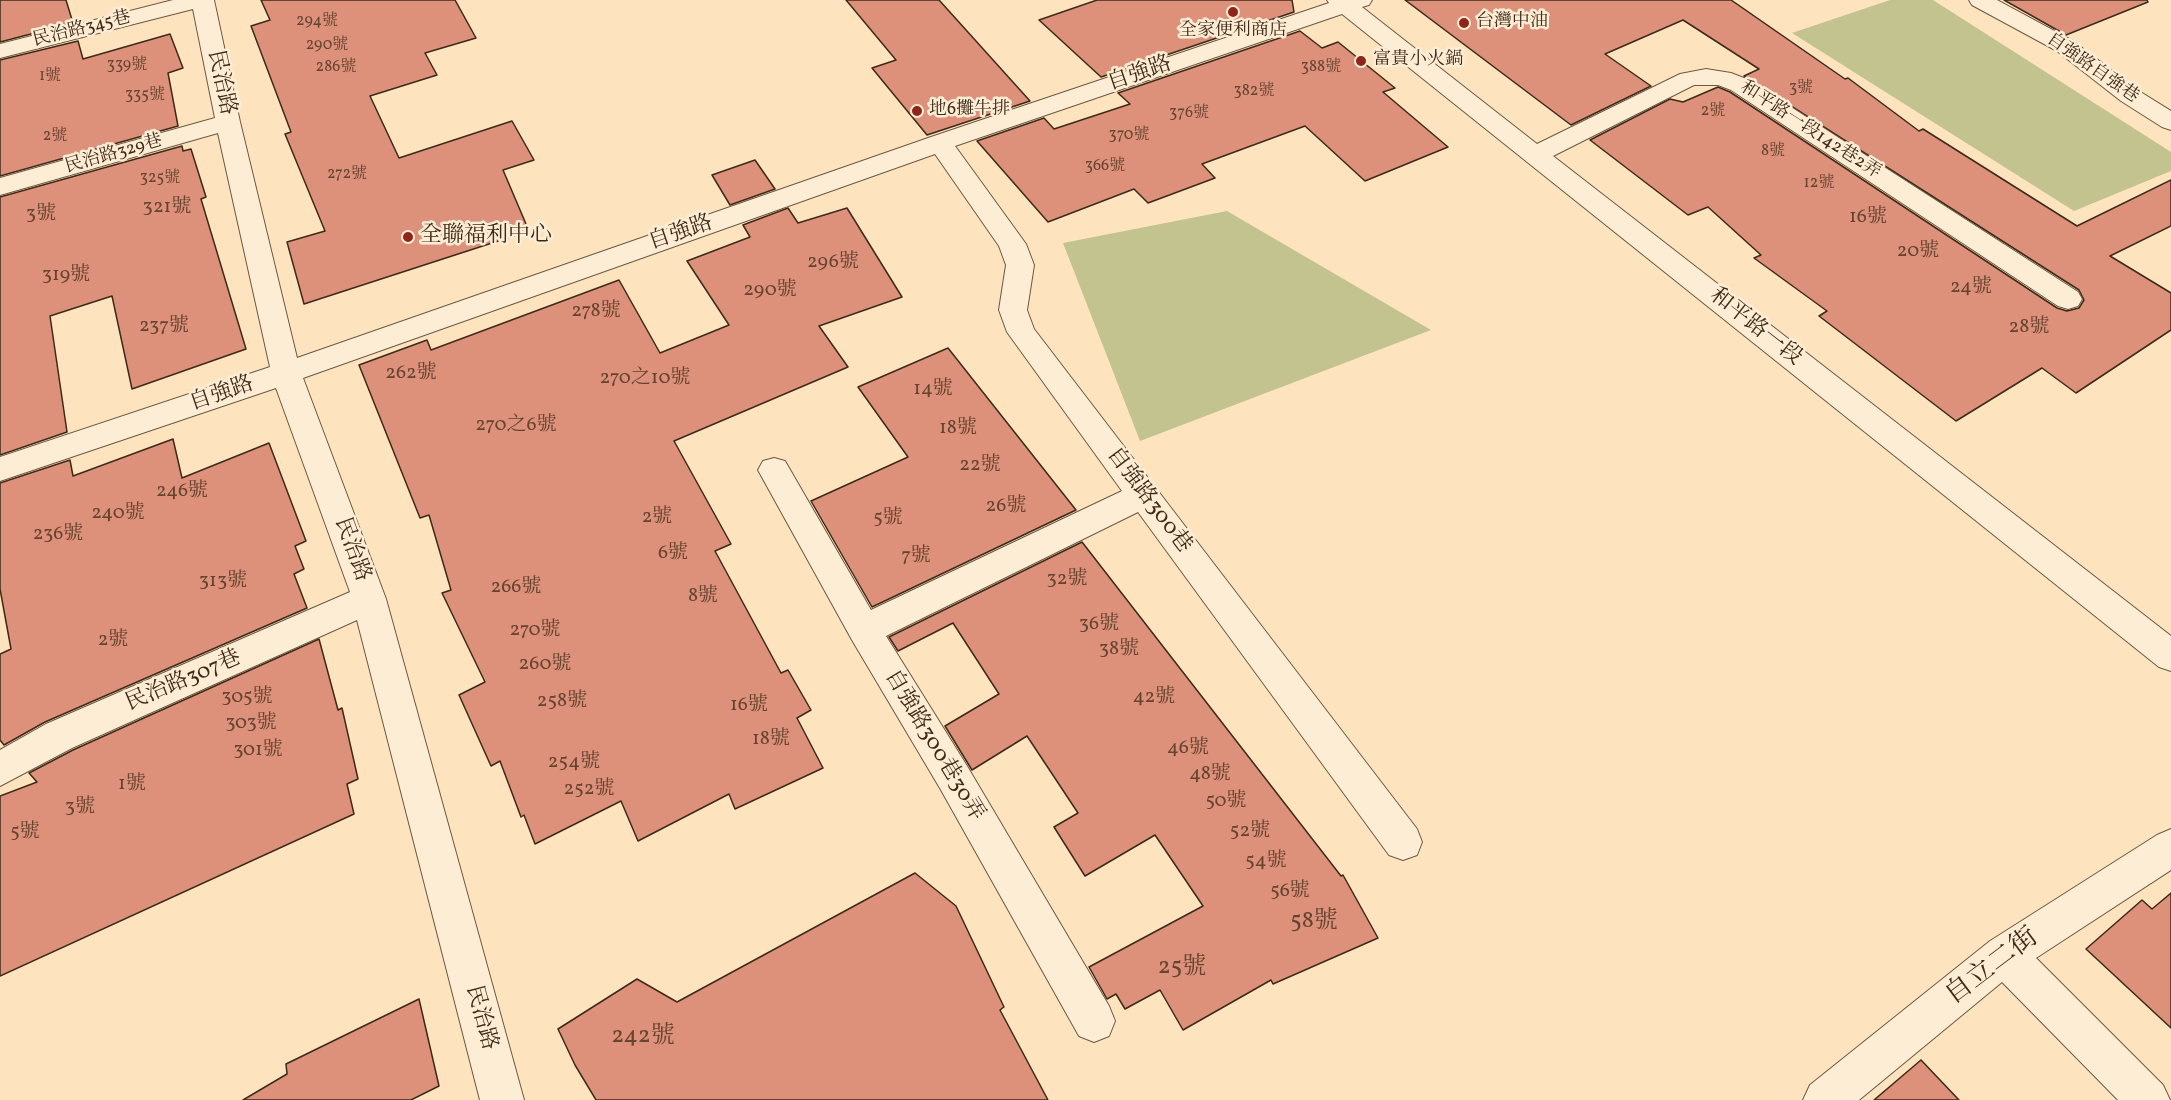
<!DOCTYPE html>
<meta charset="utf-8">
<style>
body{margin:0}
canvas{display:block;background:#fde4bf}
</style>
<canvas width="2171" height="1100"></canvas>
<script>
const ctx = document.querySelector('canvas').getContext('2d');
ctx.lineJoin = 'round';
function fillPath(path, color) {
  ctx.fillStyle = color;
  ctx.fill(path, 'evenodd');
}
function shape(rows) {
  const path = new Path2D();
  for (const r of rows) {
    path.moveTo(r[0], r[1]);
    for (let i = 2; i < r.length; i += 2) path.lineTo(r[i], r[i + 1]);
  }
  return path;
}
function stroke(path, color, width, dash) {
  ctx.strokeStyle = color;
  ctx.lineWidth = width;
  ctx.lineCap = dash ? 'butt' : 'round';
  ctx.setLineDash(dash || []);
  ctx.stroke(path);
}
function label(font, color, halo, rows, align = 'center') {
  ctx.font = font + ' Vollkorn,"Noto Serif TC",serif';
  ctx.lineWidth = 5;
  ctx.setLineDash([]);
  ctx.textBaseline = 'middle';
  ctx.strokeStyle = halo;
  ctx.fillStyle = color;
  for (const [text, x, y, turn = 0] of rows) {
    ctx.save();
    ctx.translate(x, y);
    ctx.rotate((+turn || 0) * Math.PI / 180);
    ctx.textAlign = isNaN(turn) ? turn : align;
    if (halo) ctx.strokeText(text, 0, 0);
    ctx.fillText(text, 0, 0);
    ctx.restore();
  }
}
fillPath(shape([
 [1890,0,1933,0,2171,152,2171,171,2074,211,1792,33],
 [1227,211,1431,330,1140,441,1063,243]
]), '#c3c38f');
const building = shape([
 [0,0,66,0,73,23,0,42,0,0],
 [261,0,455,0,476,38,425,53,437,75,370,96,399,158,512,121,534,160,503,170,529,231,304,304,287,242,325,231,285,134,291,132,251,26,270,20,261,0],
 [846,0,939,0,1030,101,927,135,872,68,896,60,846,0],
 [1097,0,1292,0,1294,12,1101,77,1039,20,1097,0],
 [1405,0,1731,0,1845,79,1848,78,1919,131,1923,129,2077,226,2171,180,2171,226,2110,256,2171,293,2171,330,2076,393,2042,368,1956,421,1819,316,1827,311,1754,258,1761,255,1708,207,1688,215,1590,140,1670,99,1683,102,1718,87,1730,92,2057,308,2067,311,2079,308,2084,300,2079,290,1744,76,1759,69,1683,20,1605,54,1651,86,1571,125,1405,0],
 [2004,0,2147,0,2148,2,2066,35,2004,0],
 [1300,31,1322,48,1338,42,1395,88,1383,92,1448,147,1365,181,1305,126,1202,164,1215,178,1148,203,1134,189,1048,222,977,141,1044,118,1054,129,1130,104,1118,93,1300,31],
 [170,34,183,68,168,73,178,126,0,176,0,60,78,41,83,59,170,34],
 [182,146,183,151,191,149,206,197,201,199,246,349,132,389,112,296,50,316,67,432,0,455,0,197,182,146],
 [755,160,775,189,730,205,712,175,755,160],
 [788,208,798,223,847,208,902,297,819,326,848,367,674,441,731,544,715,551,781,673,788,670,811,710,797,718,823,768,735,809,729,794,638,841,621,801,535,844,524,815,521,817,500,761,491,766,459,695,485,682,442,593,451,590,429,515,420,518,359,365,427,340,431,350,619,280,660,353,729,325,687,261,750,237,743,225,788,208],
 [948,348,1076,510,872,607,811,501,908,457,858,387,948,348],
 [173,439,182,478,269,443,306,541,295,546,304,569,294,574,307,608,45,722,4,745,0,740,0,654,11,649,0,589,0,483,70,460,73,476,173,439],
 [1082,542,1341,876,1343,875,1378,938,1273,984,1271,980,1183,1030,1160,990,1125,1009,1116,994,1107,999,1089,967,1203,906,1155,835,1085,876,1054,827,1078,813,1027,736,972,770,945,726,999,694,953,623,898,651,889,637,1082,542],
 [319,639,338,710,342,708,358,779,347,784,354,814,0,976,0,796,37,782,29,773,73,750,319,639],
 [915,873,956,906,1004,1007,1000,1010,1048,1100,596,1100,575,1065,558,1029,637,979,677,1002,915,873],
 [2171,893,2171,1028,2086,949,2142,900,2152,909,2171,893],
 [419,999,439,1086,411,1100,243,1100,287,1074,286,1064,419,999],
 [1921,1060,1959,1100,1874,1100,1921,1060]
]);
fillPath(building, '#dd907a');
stroke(building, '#3d2a18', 1.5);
const minor = shape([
 [173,0,214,0,240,122,297,358,931,137,1329,3,1327,0,1372,0,1369,5,1362,7,1537,144,1680,74,1706,69,1731,73,1749,80,2078,292,2082,299,2078,306,2068,309,2058,306,1731,90,1718,85,1694,85,1553,156,2171,636,2171,671,2159,667,1342,14,955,146,1026,244,1034,265,1027,310,1034,329,1417,829,1422,842,1417,855,1403,860,1389,855,1138,512,886,636,967,766,1109,1006,1115,1021,1109,1036,1094,1042,1079,1036,941,790,852,640,758,470,763,461,774,458,785,461,871,610,1122,491,1007,332,999,310,1006,265,999,246,935,154,303,378,386,599,524,1100,480,1100,357,620,72,748,0,786,0,750,46,724,350,592,276,388,0,481,0,457,270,367,218,133,0,195,0,178,215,118,193,9,0,58,0,44,173,0],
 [1969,0,1997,0,2073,41,2139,91,2171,111,2171,130,2162,127,2121,101,2057,51,1972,5,1969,0],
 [2171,829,2171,870,2036,958,2163,1085,2170,1100,2118,1100,2002,982,1859,1100,1803,1100,1810,1085,1990,941,2157,835,2171,829]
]);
stroke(minor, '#6d5842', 2);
fillPath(minor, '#feedd5');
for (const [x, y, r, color] of [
 [1233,12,6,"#8f2418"],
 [1464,23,6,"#8f2418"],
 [1361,61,6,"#8f2418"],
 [917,111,6,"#8f2418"],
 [408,237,6,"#8f2418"]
]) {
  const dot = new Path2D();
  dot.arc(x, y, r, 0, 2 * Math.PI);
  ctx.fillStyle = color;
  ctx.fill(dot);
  stroke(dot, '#feedd5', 2);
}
label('16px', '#654430', null, [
 ["294號",317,22],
 ["290號",327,46],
 ["339號",127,66],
 ["286號",336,68],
 ["388號",1321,68],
 ["1號",50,77],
 ["3號",1801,89],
 ["382號",1254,92],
 ["335號",145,96],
 ["2號",1713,112],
 ["376號",1189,114],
 ["370號",1129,136],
 ["2號",55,137],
 ["8號",1773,152],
 ["366號",1105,167],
 ["272號",347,175],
 ["325號",160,179],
 ["12號",1819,184]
]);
label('18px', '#3d2a18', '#feedd5', [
 ["台灣中油",1476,23],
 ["全家便利商店",1233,32,"center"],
 ["富貴小火鍋",1373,61],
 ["地6攤牛排",929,111]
], 'left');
label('18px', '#3d2a18', '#feedd5', [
 ["民治路345巷",82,30,-14],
 ["自強路自強巷",2092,69,35],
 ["和平路一段142巷2弄",1810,131,33],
 ["民治路329巷",114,155,-16]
]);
label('20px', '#654430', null, [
 ["321號",167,208],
 ["3號",41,215],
 ["16號",1868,218],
 ["20號",1918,252],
 ["296號",833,263],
 ["319號",66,276],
 ["24號",1971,288],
 ["290號",770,291],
 ["278號",596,312],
 ["237號",164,327],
 ["28號",2029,328],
 ["262號",411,374],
 ["270之10號",645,379],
 ["14號",933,390],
 ["270之6號",516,426],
 ["18號",958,429],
 ["22號",980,466],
 ["246號",182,492],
 ["26號",1006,507],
 ["240號",118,514],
 ["2號",657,518],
 ["5號",888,519],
 ["236號",58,535],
 ["6號",673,554],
 ["7號",916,557],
 ["32號",1067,580],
 ["313號",223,582],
 ["266號",516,588],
 ["8號",703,597],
 ["36號",1099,625],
 ["270號",535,631],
 ["2號",113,641],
 ["38號",1119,650],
 ["260號",545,665],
 ["305號",247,698],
 ["42號",1154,698],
 ["258號",562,702],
 ["16號",749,706],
 ["303號",251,724],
 ["18號",771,740],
 ["46號",1188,749],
 ["301號",258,751],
 ["254號",574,763],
 ["48號",1210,775],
 ["1號",132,785],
 ["252號",589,790],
 ["50號",1226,802],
 ["3號",80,808],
 ["52號",1250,832],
 ["5號",25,833],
 ["54號",1266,862],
 ["56號",1290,892]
]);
label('22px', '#3d2a18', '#feedd5', [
 ["自強路",1140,75,-19],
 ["民治路",220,83,78],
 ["自強路",681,234,-19],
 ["和平路一段",1755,328,38],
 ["自強路",222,395,-19],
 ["自強路300巷",1148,501,53],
 ["民治路",351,550,70],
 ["民治路307巷",184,682,-23],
 ["自強路300巷30弄",933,746,59],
 ["民治路",480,1018,75]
]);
label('22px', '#3d2a18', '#feedd5', [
 ["全聯福利中心",420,237]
], 'left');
label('24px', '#654430', null, [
 ["58號",1314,923],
 ["25號",1182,969],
 ["242號",643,1038]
]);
label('27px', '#3d2a18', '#feedd5', [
 ["自立二街",1993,968,-37]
]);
</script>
